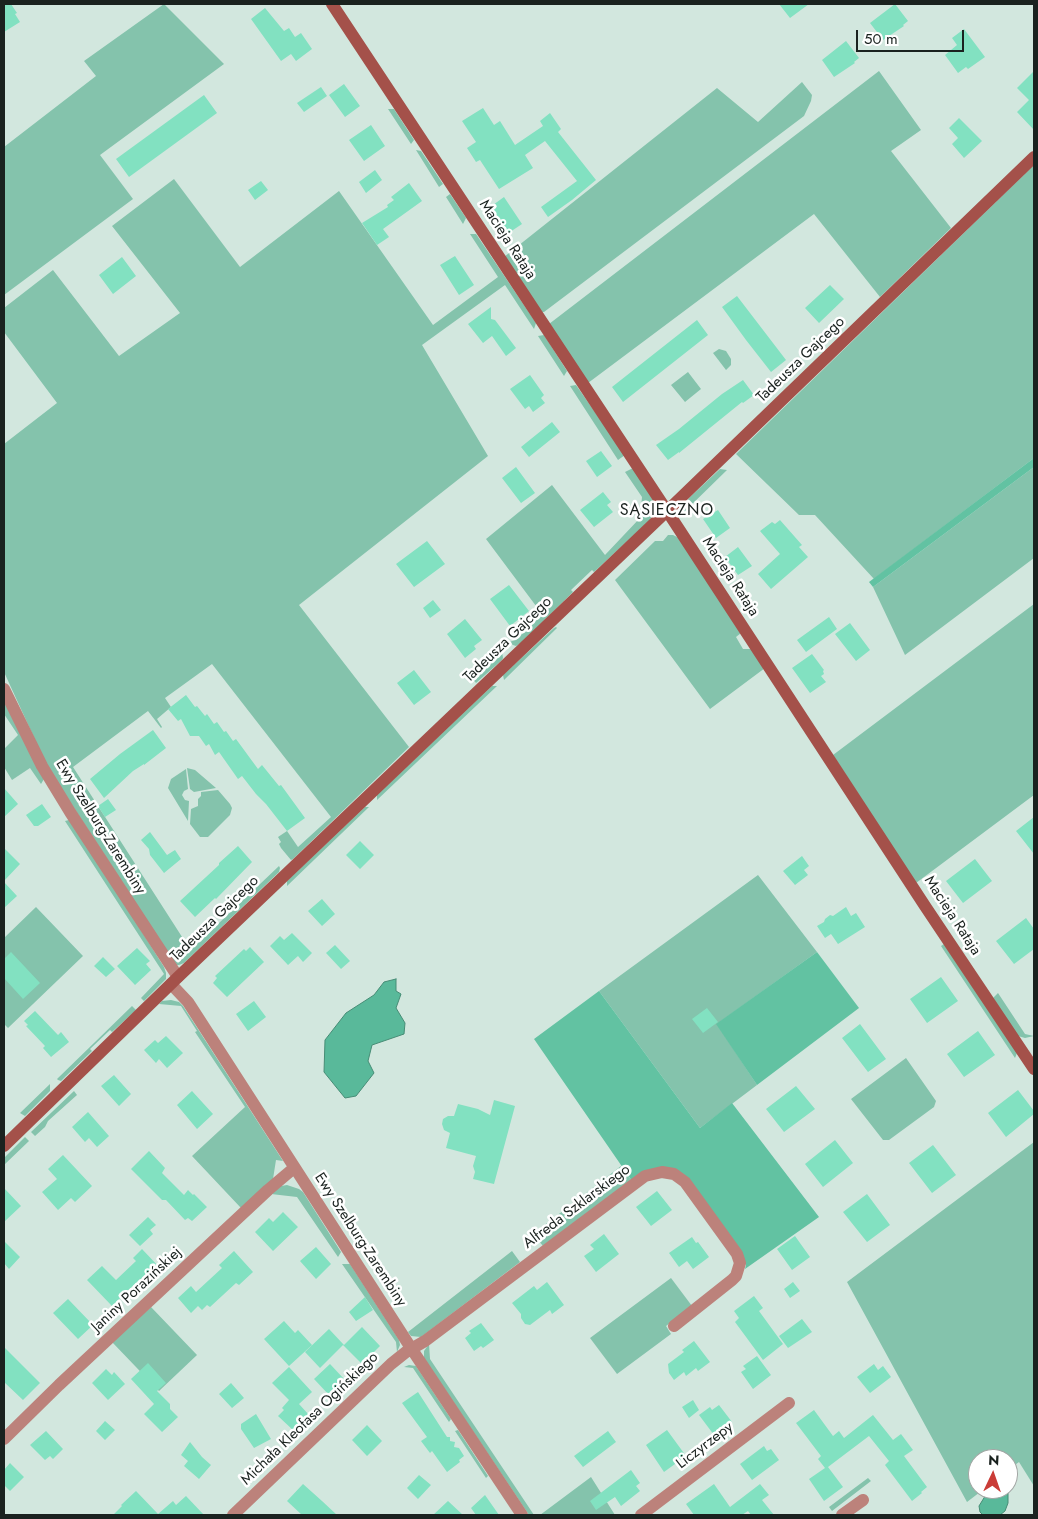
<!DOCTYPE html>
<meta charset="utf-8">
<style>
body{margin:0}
#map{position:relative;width:1038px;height:1519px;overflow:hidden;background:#d2e7de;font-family:Jost,sans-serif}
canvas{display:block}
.frame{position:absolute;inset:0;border:5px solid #1a221f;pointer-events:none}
.north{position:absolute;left:968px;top:1449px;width:50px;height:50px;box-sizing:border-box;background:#fff;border:1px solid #a3a7a5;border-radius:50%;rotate:3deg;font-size:14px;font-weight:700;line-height:20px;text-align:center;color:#1a221f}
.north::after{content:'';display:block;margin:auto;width:18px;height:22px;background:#ca3c37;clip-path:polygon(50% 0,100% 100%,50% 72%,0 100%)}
.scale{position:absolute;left:856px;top:30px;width:108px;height:22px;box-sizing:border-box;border:2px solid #1a221f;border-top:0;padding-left:6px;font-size:15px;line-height:18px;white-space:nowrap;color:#1a221f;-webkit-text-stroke:4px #fff;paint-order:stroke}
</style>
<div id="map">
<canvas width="1038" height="1519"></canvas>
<div class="frame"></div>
<div class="north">N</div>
<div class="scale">50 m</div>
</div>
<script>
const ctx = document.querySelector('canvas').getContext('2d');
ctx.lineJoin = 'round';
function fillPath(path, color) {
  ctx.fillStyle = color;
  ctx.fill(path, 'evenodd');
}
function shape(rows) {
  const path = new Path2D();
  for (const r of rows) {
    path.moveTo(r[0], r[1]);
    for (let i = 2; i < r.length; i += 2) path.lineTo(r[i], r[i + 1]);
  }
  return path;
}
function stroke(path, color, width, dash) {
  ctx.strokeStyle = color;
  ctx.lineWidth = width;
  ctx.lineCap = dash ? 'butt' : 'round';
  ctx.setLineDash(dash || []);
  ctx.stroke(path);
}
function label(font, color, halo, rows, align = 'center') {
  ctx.font = font + ' Jost,sans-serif';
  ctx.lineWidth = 5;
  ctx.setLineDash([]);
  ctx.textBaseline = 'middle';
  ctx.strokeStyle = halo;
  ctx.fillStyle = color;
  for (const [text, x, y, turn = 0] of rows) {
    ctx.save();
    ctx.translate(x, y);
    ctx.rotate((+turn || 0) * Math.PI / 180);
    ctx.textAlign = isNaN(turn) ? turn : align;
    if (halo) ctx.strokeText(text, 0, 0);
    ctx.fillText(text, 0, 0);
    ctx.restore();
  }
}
fillPath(shape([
 [164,4,224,64,100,155,133,199,4,295,4,147,96,76,84,61],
 [879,71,921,130,891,151,951,228,880,297,814,214,588,383,549,324],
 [802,82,812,95,811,101,804,116,544,312,542,312,504,257,717,88,758,122],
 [388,109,394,109,414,140,411,144],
 [416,150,421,151,443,184,439,187],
 [1034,165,1034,458,874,579,815,515,799,515,736,454],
 [174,179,240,267,339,191,433,325,498,277,470,234,476,234,536,323,534,329,505,285,422,345,488,456,299,605,409,747,293,859,291,860,281,848,279,844,281,842,278,837,287,831,298,847,331,817,212,664,165,698,171,707,157,719,162,727,161,728,148,711,73,767,184,940,198,943,279,866,280,868,279,872,184,963,179,965,176,965,48,768,4,672,4,444,57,403,4,332,4,308,53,270,119,356,180,313,112,226],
 [450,194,466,218,463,224,446,197],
 [544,335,567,371,564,376,538,336],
 [719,349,726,351,731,359,731,365,726,370,713,353],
 [688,372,701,389,685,402,671,385],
 [576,385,625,455,618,460,570,386],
 [1034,467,1034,558,905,655,873,587],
 [633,468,654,501,653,514,650,520,594,572,592,570,571,590,573,592,521,643,516,646,513,645,509,642,516,640,542,614,486,539,552,485,605,555,640,518,642,497,625,472],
 [720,469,727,470,682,514,688,499],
 [668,535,673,535,679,538,741,633,736,637,743,649,752,649,765,668,710,709,615,580,655,541,663,541],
 [1034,604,1034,795,916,883,833,755],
 [556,627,557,628,504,680,503,675,554,628],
 [502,651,503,658,502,660,476,683,471,677],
 [492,686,497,686,377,800,377,795],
 [4,700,44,779,41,784,30,768,12,780,4,767,4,749,18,735,4,714],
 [187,768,195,770,216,788,194,792,190,789],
 [186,769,188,789,184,791,182,795,185,800,189,801,188,821,168,788,171,779],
 [218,790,230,804,232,808,230,815,208,837,200,837,190,824,191,809,198,806,198,799,201,796,201,792],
 [365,807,369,807,287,886,287,881],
 [69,820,132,916,164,967,166,973,166,979,144,1001,141,998,164,974,65,821],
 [758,875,817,952,717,1024,757,1085,700,1128,599,991],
 [36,907,83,956,8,1028,4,1024,4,938],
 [944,944,1017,1053,1015,1058,941,946],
 [998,993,1025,1034,1034,1036,1025,1038,1018,1036,993,998],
 [171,1000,179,1002,183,1006,283,1161,276,1160,273,1179,241,1208,192,1156,245,1107,195,1032,197,1031,181,1006,159,1004,162,1001],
 [132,1006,136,1010,112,1032,110,1030,90,1049,92,1051,66,1076,61,1081,58,1080,57,1079],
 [906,1058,936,1101,934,1107,889,1140,883,1140,851,1099],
 [50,1084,50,1091,25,1116,20,1113],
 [74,1091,77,1095,48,1121,45,1127,35,1136,31,1132],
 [25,1137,29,1141,4,1165,4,1158],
 [1034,1142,1034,1486,1019,1462,1008,1470,1008,1459,978,1459,978,1489,984,1489,967,1502,847,1282],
 [621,1166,632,1181,543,1246,533,1234],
 [287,1185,299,1189,303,1192,341,1252,338,1257,297,1197,271,1194,281,1186],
 [512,1251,520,1262,421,1337,411,1336,408,1332],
 [342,1264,350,1264,399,1340,400,1345,397,1352,396,1342],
 [671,1278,692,1306,666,1326,671,1334,617,1374,590,1338],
 [151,1307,197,1355,159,1391,112,1342],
 [429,1344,430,1359,534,1515,529,1515,424,1358,424,1351],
 [409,1365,416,1366,451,1419,449,1422,413,1368,404,1367],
 [458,1430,488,1476,486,1478,455,1431],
 [591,1477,615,1515,540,1515],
 [868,1478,871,1481,832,1511,829,1507]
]), '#84c3ac');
fillPath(shape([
 [1034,458,1034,467,873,587,869,582],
 [817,952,859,1008,757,1085,716,1024],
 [599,991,700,1128,732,1103,819,1217,745,1269,746,1265,684,1175,632,1181,534,1039]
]), '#62c2a2');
const water = shape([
 [396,979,396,991,401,994,396,1008,405,1023,404,1034,372,1045,368,1061,374,1073,356,1096,345,1098,324,1072,325,1040,346,1013,374,995,384,982,396,979],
 [991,1489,1008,1489,1008,1503,1005,1511,1000,1515,983,1515,980,1512,979,1506,987,1493,991,1489]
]);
fillPath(water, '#59b99a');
stroke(water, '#468c75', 1);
fillPath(shape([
 [4,4,11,4,17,13,15,14,20,22,4,32],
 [779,4,809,4,790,18],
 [895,4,908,21,903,25,904,26,883,40,870,23],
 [265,8,284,31,289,28,295,37,301,33,312,49,296,61,291,54,281,61,251,19],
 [964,29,985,57,968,69,966,67,958,73,945,55,957,45,952,38],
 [846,41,859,58,854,62,855,63,834,77,822,60],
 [1034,71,1034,130,1017,112,1029,100,1017,88],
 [344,84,360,106,345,117,329,95],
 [321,87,327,96,304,112,297,103],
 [204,95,217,113,129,177,116,159],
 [483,108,494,125,500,121,515,145,543,126,540,121,550,113,561,129,558,132,596,180,572,200,548,217,541,207,577,181,545,141,525,155,533,168,499,189,480,160,476,162,467,148,476,142,462,121],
 [959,118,982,141,964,158,952,144,958,138,949,128],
 [371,125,385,146,364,161,349,140],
 [375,170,382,180,366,193,359,182],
 [261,181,268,190,255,200,248,190],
 [409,183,422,201,383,229,389,237,377,245,362,223,388,207,387,205,394,200,391,197],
 [504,197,522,224,504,236,486,210],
 [455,256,474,285,459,295,440,265],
 [122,257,136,276,113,294,99,275],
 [830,285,844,299,819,323,805,308],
 [737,296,786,360,771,372,746,340,722,307],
 [491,307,491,319,495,320,516,348,506,356,492,336,483,343,468,324],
 [697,320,708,335,623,402,612,387],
 [530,375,544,395,541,398,545,403,533,412,529,406,525,409,510,389],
 [743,380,754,395,743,403,742,402,679,453,679,452,668,460,656,445,679,429,722,394],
 [552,422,560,432,529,457,521,447],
 [601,451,612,466,597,477,586,461],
 [516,467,535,493,521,503,502,478],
 [603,492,611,502,607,505,613,512,594,527,580,510],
 [718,510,730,528,716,538,703,519],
 [780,520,802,545,799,547,808,557,771,589,758,574,780,554,760,531,772,522,775,524],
 [427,541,445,564,414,587,396,564],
 [738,547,752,566,738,575,725,557],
 [509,585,529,611,510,626,490,599],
 [433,600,441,610,430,618,423,608],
 [829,617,837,629,806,652,797,640],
 [465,619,482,640,474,646,476,649,465,658,447,634],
 [850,623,870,650,856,661,835,634],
 [812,654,824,670,823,671,824,674,821,676,826,682,810,693,792,668],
 [414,670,431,692,414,705,397,683],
 [186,695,195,707,197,706,205,716,207,714,214,724,217,722,224,732,226,731,233,741,236,739,258,769,262,765,279,786,281,785,305,818,287,831,266,804,256,794,242,776,238,779,219,752,215,755,209,744,206,746,199,736,190,736,181,719,178,721,168,709],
 [153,730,166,748,144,765,144,764,133,771,104,798,90,779,120,754],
 [4,788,18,804,4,817],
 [108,799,116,810,105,817,98,806],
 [42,804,51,817,38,826,34,826,26,815],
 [1034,817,1034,854,1016,831],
 [150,832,167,855,175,850,181,859,164,873,150,855,149,849,141,840],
 [360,841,374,855,360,869,346,855],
 [238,846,252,862,216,899,215,898,195,917,180,901,219,865,219,863],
 [4,848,20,864,4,881],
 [802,856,809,866,804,870,808,875,795,885,783,871],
 [975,859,992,881,963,903,946,881],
 [4,882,17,896,4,908],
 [322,899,335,914,322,926,308,911],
 [846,907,851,916,856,913,865,927,838,944,831,934,825,938,817,926,824,922,825,919,830,915,833,916],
 [1026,918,1034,929,1034,949,1014,964,996,941],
 [292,933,312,953,303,962,298,956,288,965,270,946,280,936,284,940],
 [335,945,350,961,341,969,326,953],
 [250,947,264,962,227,997,213,983,217,978,215,976,244,949,246,951],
 [137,948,150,961,146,964,151,970,135,985,117,966],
 [11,952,40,983,23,999,4,978,4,959],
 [103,957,115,969,106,977,94,966],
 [941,977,958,1001,927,1023,910,999],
 [254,1001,266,1017,248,1031,236,1014],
 [707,1008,718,1022,703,1033,692,1019],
 [35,1011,58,1035,61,1032,69,1042,51,1057,43,1048,45,1046,26,1026,28,1025,24,1021],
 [860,1024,886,1059,868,1072,842,1038],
 [978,1031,995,1055,964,1077,947,1054],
 [166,1036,183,1053,167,1068,159,1059,156,1063,144,1050,155,1040,158,1043],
 [114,1075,131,1094,119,1106,101,1086],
 [796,1086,815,1109,784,1132,766,1109],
 [1018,1090,1034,1111,1034,1114,1006,1137,988,1113],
 [192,1091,213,1114,197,1129,177,1105],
 [494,1100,515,1106,494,1184,473,1179,475,1172,473,1166,476,1156,446,1148,450,1133,444,1130,442,1124,443,1119,448,1116,454,1116,458,1104,478,1109,490,1115],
 [88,1112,109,1136,97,1147,89,1138,85,1142,72,1127],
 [835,1140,853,1163,823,1187,805,1164],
 [933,1145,956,1175,932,1193,909,1163],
 [149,1151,165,1168,162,1173,184,1195,188,1190,193,1195,194,1194,207,1207,192,1221,188,1218,185,1220,166,1200,162,1200,131,1169],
 [63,1155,92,1186,75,1202,71,1198,58,1210,42,1192,57,1179,48,1169],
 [4,1188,21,1206,4,1222],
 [657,1191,672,1210,651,1226,636,1207],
 [867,1194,890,1225,867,1242,843,1212],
 [283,1212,298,1227,273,1251,255,1232,269,1218,273,1222],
 [148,1217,156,1225,150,1230,153,1234,140,1246,129,1235],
 [604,1234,619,1254,596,1272,584,1256,594,1249,590,1245],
 [795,1236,810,1257,792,1270,777,1249],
 [692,1237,696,1243,698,1242,709,1257,693,1269,687,1261,679,1267,669,1253],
 [4,1241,20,1257,9,1269,4,1263],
 [316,1247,331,1264,316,1279,300,1261],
 [142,1249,160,1268,144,1283,140,1279,112,1306,87,1280,102,1266,116,1280,136,1261,133,1258],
 [234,1251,253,1272,239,1285,236,1283,210,1307,207,1305,202,1310,198,1306,191,1313,178,1298,191,1286,196,1292,222,1268,219,1265],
 [547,1282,564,1305,552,1314,550,1310,530,1325,525,1324,521,1318,521,1314,512,1303,534,1286,537,1290],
 [793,1282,800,1291,790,1298,784,1289],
 [754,1296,763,1308,759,1311,783,1344,763,1360,735,1322,739,1318,734,1311],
 [365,1297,373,1310,356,1321,349,1312],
 [68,1299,93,1325,78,1339,53,1313],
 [802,1319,812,1332,788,1348,779,1336],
 [284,1321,295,1333,298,1330,312,1345,289,1366,264,1339],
 [481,1323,494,1340,483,1348,481,1346,474,1351,465,1338,471,1333,469,1331],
 [362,1327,380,1346,362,1364,343,1345,320,1368,305,1352,329,1329,344,1345],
 [694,1341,710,1362,698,1371,696,1368,686,1376,684,1372,674,1380,669,1373,668,1364,684,1352,682,1350],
 [4,1347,40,1383,23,1400,4,1382],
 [757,1356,771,1375,753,1389,741,1372,746,1369,743,1366],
 [148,1363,166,1383,157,1391,170,1404,170,1409,178,1417,162,1432,144,1414,154,1404,131,1379],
 [330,1364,345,1380,329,1395,314,1379],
 [874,1364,878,1370,883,1366,891,1377,870,1393,857,1377],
 [289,1367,312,1392,299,1404,309,1415,294,1431,278,1416,284,1410,282,1408,289,1400,272,1383],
 [106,1369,112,1375,114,1372,125,1384,108,1400,92,1383],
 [231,1383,244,1398,232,1408,219,1394],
 [418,1392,447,1437,450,1437,450,1441,455,1442,454,1447,459,1448,464,1456,459,1460,460,1462,447,1472,432,1451,430,1453,421,1441,427,1437,402,1403],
 [693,1400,699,1410,689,1418,682,1407],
 [719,1405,732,1422,714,1435,699,1415,710,1407,712,1410],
 [814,1410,833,1436,839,1431,844,1438,873,1415,893,1440,901,1434,913,1450,904,1456,927,1487,921,1492,922,1493,912,1501,885,1465,889,1461,869,1436,828,1467,843,1487,824,1501,809,1479,825,1468,818,1459,821,1456,796,1423],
 [256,1414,271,1439,254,1448,241,1429,241,1424],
 [105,1421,115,1430,105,1440,96,1431],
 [367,1425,382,1441,367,1456,352,1440],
 [667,1430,686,1456,664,1472,646,1445],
 [46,1431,63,1449,53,1459,50,1456,45,1460,30,1445],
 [608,1431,616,1442,583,1467,574,1456],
 [190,1442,202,1457,211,1465,199,1479,184,1466,188,1461,181,1455],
 [764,1446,767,1451,771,1449,779,1460,752,1480,740,1464],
 [10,1463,24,1477,10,1491,4,1485,4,1470],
 [631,1470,640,1483,636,1486,640,1491,621,1506,615,1497,596,1510,590,1501],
 [419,1475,431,1485,418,1499,407,1488],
 [303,1484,322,1501,337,1515,302,1515,287,1501],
 [714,1484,730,1507,760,1484,769,1495,762,1500,774,1515,751,1515,748,1511,742,1515,694,1515,686,1504],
 [136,1491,158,1514,173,1501,176,1505,186,1496,204,1515,113,1515,122,1506,121,1505],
 [485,1495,499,1515,476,1515,471,1508],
 [448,1501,463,1515,433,1515]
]), '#82e1c1');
stroke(shape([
 [4,689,42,766,70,812,178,977],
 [171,984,188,1002,411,1348,522,1515],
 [4,1439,59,1385,268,1190,294,1168],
 [233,1515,391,1364,406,1352,425,1341,645,1176,662,1172,674,1174,685,1182,737,1254,740,1263,736,1276,732,1280,674,1326],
 [641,1515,789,1403],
 [842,1515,863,1500]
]), '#bc827b', 12);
stroke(shape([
 [332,4,673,520,925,906,1034,1069],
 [4,1146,176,979,667,511,1034,157]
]), '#a4514a', 12);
label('15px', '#1a221f', '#fff', [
 ["Macieja Rataja",507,240,57],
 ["Tadeusza Gajcego",801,360,-44],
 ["Macieja Rataja",730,577,57],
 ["Tadeusza Gajcego",508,640,-44],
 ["Ewy Szelburg-Zarembiny",100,827,58],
 ["Macieja Rataja",952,916,57],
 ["Tadeusza Gajcego",215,919,-44],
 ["Alfreda Szklarskiego",577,1207,-37],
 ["Ewy Szelburg-Zarembiny",360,1240,57],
 ["Janiny Porazińskiej",137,1290,-43],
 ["Michała Kleofasa Ogińskiego",310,1419,-44],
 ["Liczyrzepy",705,1446,-37]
]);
ctx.letterSpacing = '1px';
label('16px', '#1a221f', '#fff', [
 ["SĄSIECZNO",667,511]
]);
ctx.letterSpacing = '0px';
</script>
